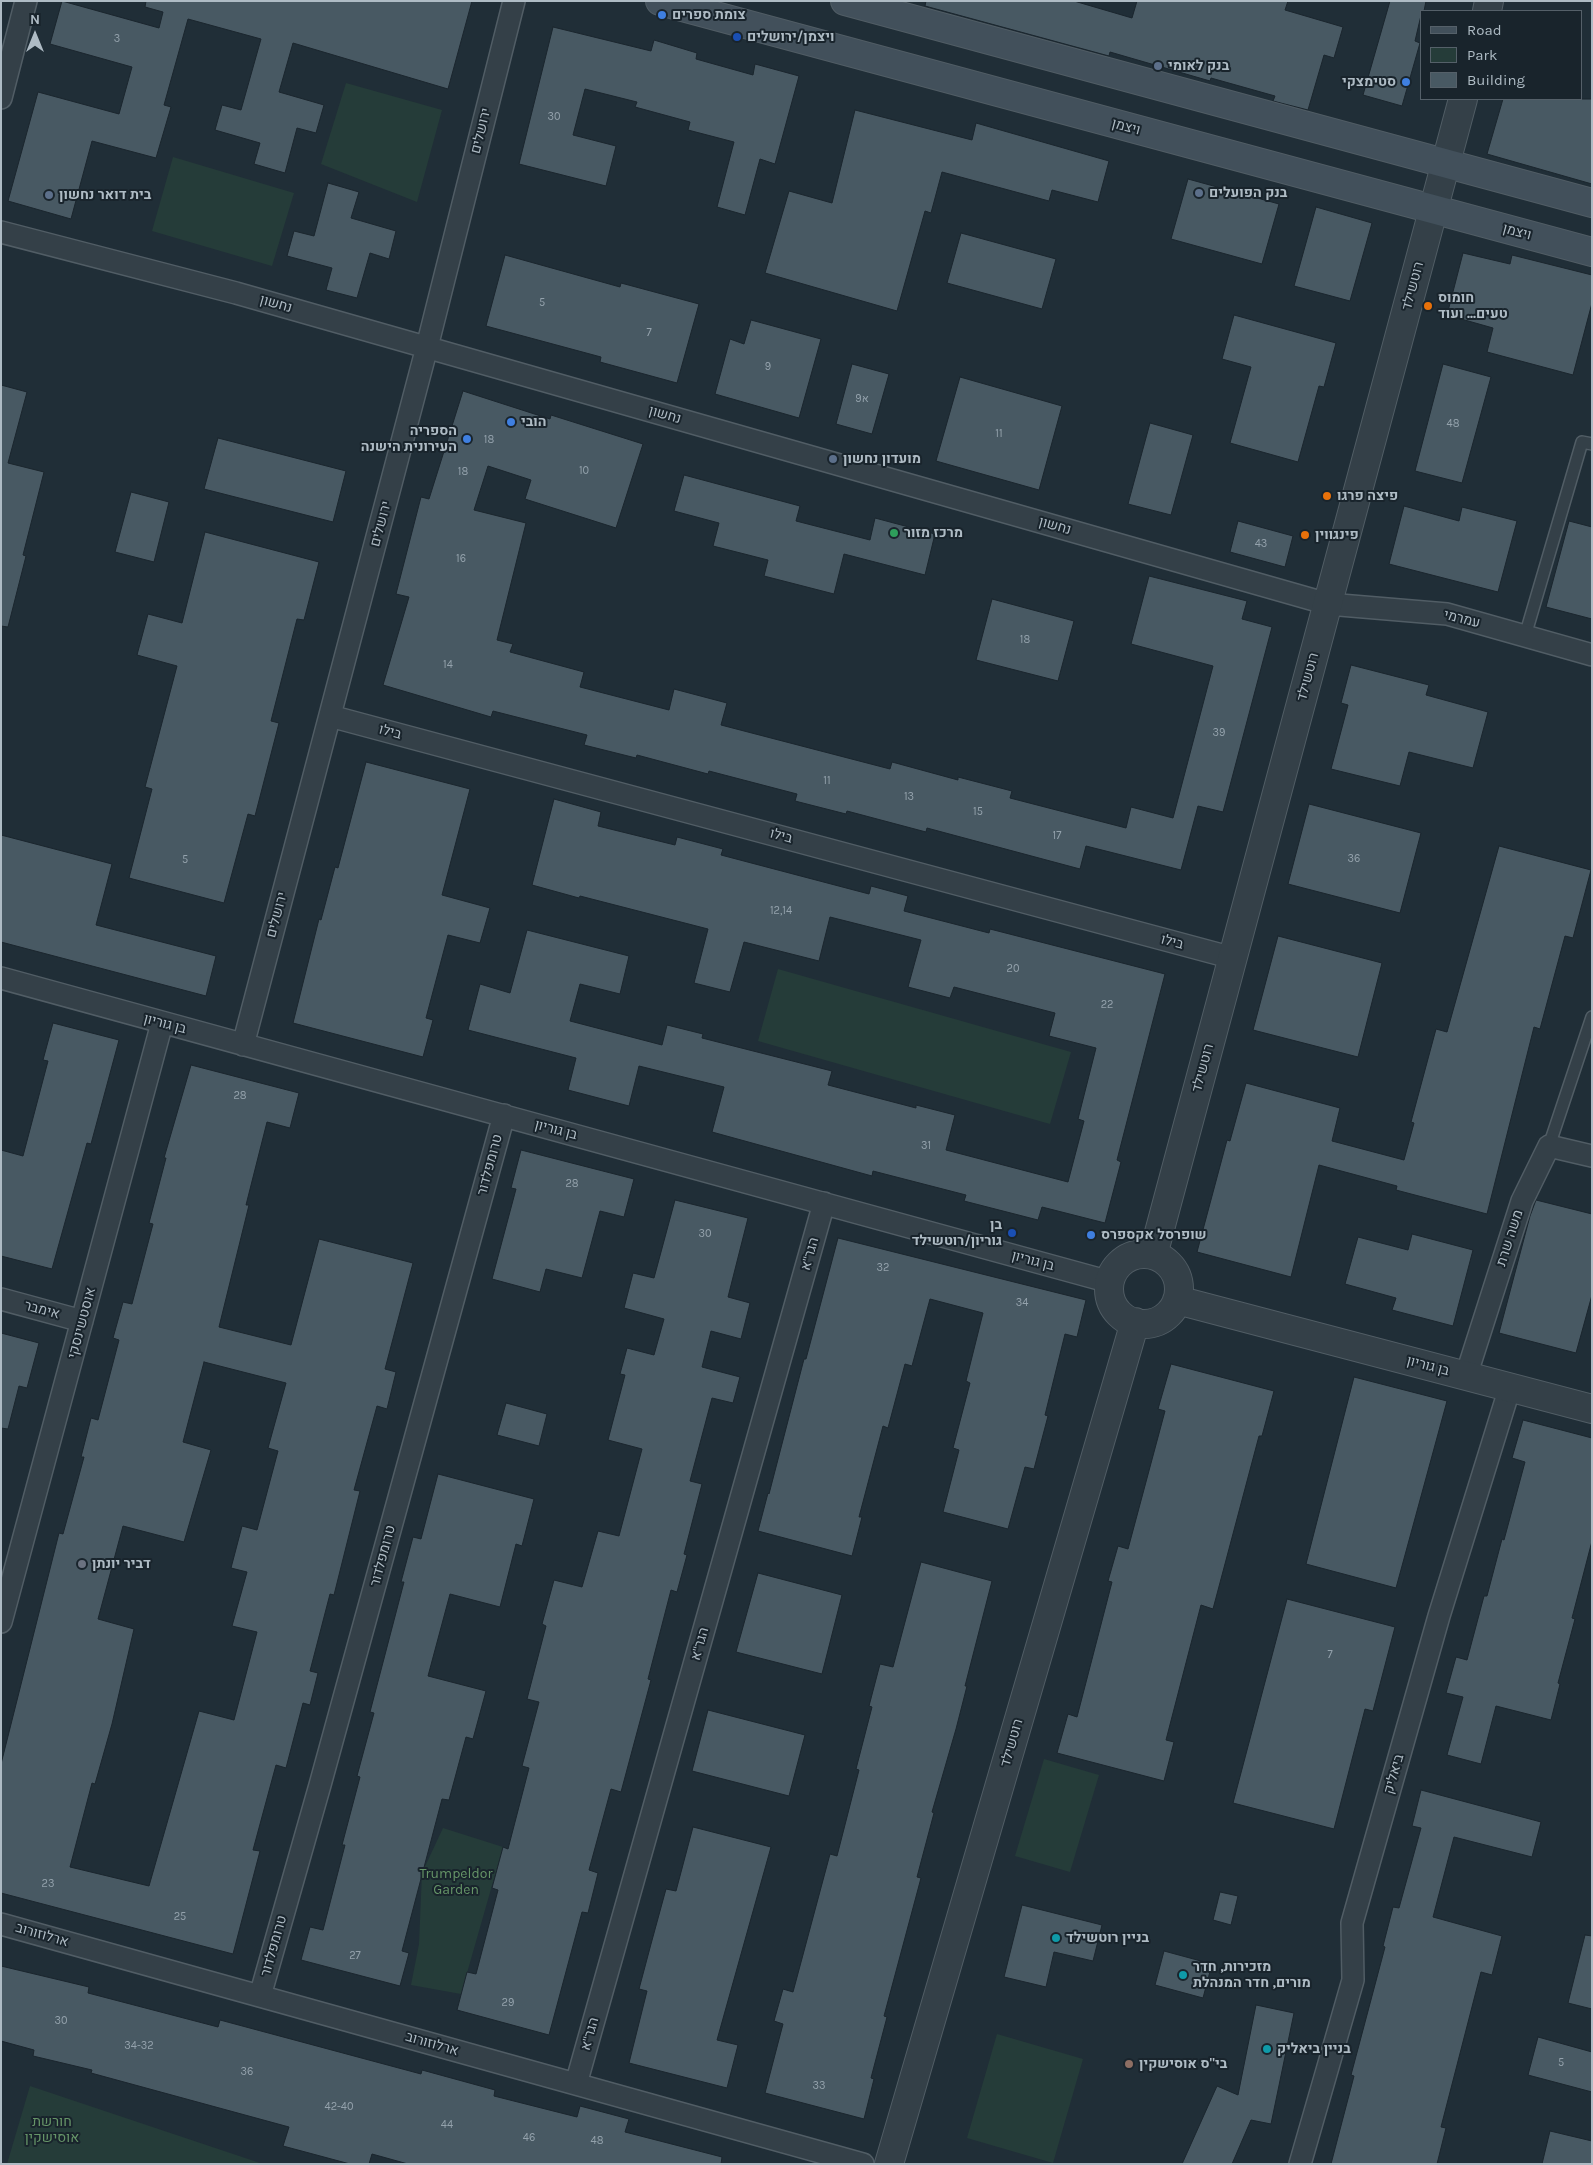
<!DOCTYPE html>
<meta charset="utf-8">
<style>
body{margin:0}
#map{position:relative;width:1593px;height:2165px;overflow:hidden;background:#202e37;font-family:Karla,sans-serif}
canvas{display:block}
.frame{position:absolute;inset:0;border:2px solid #aebbc4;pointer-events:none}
.legend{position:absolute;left:1420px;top:10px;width:162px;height:90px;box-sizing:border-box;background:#19242c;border:1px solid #556069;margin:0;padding:6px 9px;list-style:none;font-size:15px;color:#aebbc4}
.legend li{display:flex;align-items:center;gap:10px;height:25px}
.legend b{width:25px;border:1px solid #556069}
.north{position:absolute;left:10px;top:10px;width:50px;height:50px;-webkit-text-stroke:4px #19242c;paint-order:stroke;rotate:0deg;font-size:14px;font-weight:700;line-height:20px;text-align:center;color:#aebbc4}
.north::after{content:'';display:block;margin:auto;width:18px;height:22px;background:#aebbc4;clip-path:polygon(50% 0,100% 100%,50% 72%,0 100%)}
</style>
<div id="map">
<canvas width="1593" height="2165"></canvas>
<div class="frame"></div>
<ul class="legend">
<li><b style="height:6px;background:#42505b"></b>Road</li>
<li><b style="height:14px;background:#253c39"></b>Park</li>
<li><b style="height:14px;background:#485963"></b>Building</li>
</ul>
<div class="north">N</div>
</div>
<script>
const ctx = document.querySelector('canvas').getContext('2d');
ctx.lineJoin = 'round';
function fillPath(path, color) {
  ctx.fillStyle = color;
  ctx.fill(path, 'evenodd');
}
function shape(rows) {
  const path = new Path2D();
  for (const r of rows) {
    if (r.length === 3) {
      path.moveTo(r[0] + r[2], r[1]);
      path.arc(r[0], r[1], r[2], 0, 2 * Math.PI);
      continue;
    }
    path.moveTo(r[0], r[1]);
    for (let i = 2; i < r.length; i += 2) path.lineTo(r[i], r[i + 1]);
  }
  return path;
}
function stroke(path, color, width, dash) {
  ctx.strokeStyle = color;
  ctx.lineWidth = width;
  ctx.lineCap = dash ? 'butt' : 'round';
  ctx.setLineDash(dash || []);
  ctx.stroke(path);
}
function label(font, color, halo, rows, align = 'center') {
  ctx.font = font + ' Karla,Heebo,sans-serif';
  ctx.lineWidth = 4;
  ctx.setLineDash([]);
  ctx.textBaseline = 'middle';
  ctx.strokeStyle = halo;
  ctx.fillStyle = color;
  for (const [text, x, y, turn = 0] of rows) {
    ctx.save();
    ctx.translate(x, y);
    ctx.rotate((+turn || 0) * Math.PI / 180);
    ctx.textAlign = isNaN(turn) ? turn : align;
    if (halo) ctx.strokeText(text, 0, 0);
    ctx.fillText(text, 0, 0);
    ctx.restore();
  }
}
fillPath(shape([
 [346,83,442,110,417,202,321,164],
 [173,157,294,193,272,266,152,231],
 [778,969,1071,1052,1050,1124,758,1041],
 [1044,1759,1099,1775,1070,1872,1015,1856],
 [443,1828,503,1847,461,1994,411,1985,419,1944,422,1873],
 [997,2034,1083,2059,1053,2163,967,2138],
 [30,2086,263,2164,7,2164]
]), '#253c39');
const building = shape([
 [62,1,159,28,163,12,145,7,146,1,472,1,448,89,293,43,279,92,324,105,316,133,297,128,285,173,254,164,260,143,215,130,222,105,241,110,261,39,188,19,164,105,171,107,156,158,92,141,71,219,8,201,38,92,119,114,132,67,50,44,62,1],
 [926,1,1074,1,1132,18,1137,1,1288,1,1285,10,1343,27,1334,58,1324,55,1308,110,1273,101,1275,96,1211,78,1210,81,1110,52,1109,56,925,6,926,1],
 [1390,1,1426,1,1424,11,1422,11,1415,41,1420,43,1402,106,1363,95,1390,1],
 [553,27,651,51,654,40,697,53,696,59,753,75,755,64,799,76,775,164,760,159,745,215,717,207,734,142,688,130,690,122,635,107,637,102,585,89,573,135,616,146,606,186,519,164,553,27],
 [1503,99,1592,99,1592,184,1487,154,1503,99],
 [855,110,972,140,976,123,1109,161,1098,202,1052,190,1049,201,942,172,931,213,925,211,897,311,765,273,789,191,832,203,855,110],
 [1188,179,1279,204,1262,264,1171,239,1188,179],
 [328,183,359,192,351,218,396,231,389,259,370,253,357,298,326,290,332,268,287,256,294,231,314,236,328,183],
 [1316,207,1372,223,1350,301,1294,286,1316,207],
 [961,233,1056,259,1042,309,947,283,961,233],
 [1463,253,1510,264,1512,255,1592,275,1592,303,1573,375,1487,352,1493,328,1447,315,1463,253],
 [505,255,620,287,621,283,699,304,677,383,600,362,601,357,486,326,505,255],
 [1234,315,1336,343,1324,387,1319,386,1298,462,1230,443,1251,367,1222,359,1234,315],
 [751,320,821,339,799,418,715,394,730,339,744,344,751,320],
 [852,364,889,374,872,434,836,424,852,364],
 [1443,364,1491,377,1462,483,1415,471,1443,364],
 [960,377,1062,406,1039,490,936,461,960,377],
 [1,385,27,392,8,463,44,472,23,555,26,556,8,627,1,626,1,385],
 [463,391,550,419,551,415,643,444,616,528,525,499,531,480,488,466,474,510,526,523,497,640,513,644,510,652,584,672,580,687,669,710,674,689,727,703,721,725,890,769,892,762,958,780,958,777,1012,791,1010,798,1126,828,1131,807,1173,818,1213,666,1131,644,1149,576,1247,601,1242,619,1272,627,1223,812,1198,806,1181,870,1086,846,1080,869,927,828,926,832,847,811,846,814,795,801,797,794,709,771,708,774,637,755,636,758,584,745,587,735,493,711,491,717,383,685,409,597,396,594,421,497,429,499,463,391],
 [1150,423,1193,435,1171,515,1128,504,1150,423],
 [218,438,346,471,333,522,204,489,218,438],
 [684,475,800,506,796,521,870,540,875,518,935,534,925,575,844,554,834,594,764,576,768,560,713,546,719,523,674,511,684,475],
 [131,492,169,502,154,562,115,552,131,492],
 [1404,506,1459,521,1462,507,1517,521,1498,592,1389,564,1404,506],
 [1238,521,1293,536,1285,567,1230,552,1238,521],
 [1569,521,1592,527,1592,619,1546,607,1569,521],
 [205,532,319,562,304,620,297,619,271,721,279,723,255,816,248,814,224,903,129,878,152,789,145,787,177,666,137,655,148,614,182,623,205,532],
 [992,599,1074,621,1058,681,976,660,992,599],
 [1351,665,1429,685,1426,695,1488,712,1473,768,1409,752,1400,786,1331,769,1348,705,1341,703,1351,665],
 [366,762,470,789,442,895,490,908,480,943,448,935,426,1018,433,1020,423,1057,293,1023,319,919,321,920,335,867,338,868,366,762],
 [554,799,601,812,598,826,675,845,677,837,723,849,721,855,869,894,871,886,908,896,904,911,989,933,990,929,1165,974,1117,1160,1121,1162,1105,1223,1042,1207,1038,1220,964,1201,966,1195,873,1171,872,1176,712,1132,724,1087,639,1066,629,1106,568,1090,576,1058,468,1030,480,984,510,993,527,930,629,956,620,994,580,984,570,1021,662,1045,667,1025,703,1034,702,1038,832,1071,828,1085,916,1108,916,1105,955,1115,946,1150,1068,1182,1084,1121,1078,1119,1096,1048,1049,1036,1055,1013,954,987,950,998,908,987,921,940,830,917,819,961,744,942,730,992,694,983,708,929,580,896,579,898,532,885,554,799],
 [1309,804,1421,833,1400,913,1288,884,1309,804],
 [1,835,112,864,96,925,216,956,206,996,1,942,1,835],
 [1499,846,1591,870,1573,938,1565,936,1540,1029,1534,1027,1487,1214,1396,1190,1397,1186,1319,1165,1291,1277,1197,1252,1227,1140,1230,1141,1246,1083,1340,1108,1332,1141,1404,1160,1414,1123,1411,1122,1436,1029,1447,1032,1499,846],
 [1278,936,1382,963,1358,1057,1253,1030,1278,936],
 [53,1023,119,1040,91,1144,87,1143,52,1269,1,1256,1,1150,23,1156,48,1061,43,1060,53,1023],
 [191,1065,299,1093,290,1128,267,1122,246,1205,249,1205,219,1327,291,1345,319,1239,413,1263,385,1369,396,1372,387,1409,377,1406,354,1490,360,1491,334,1595,330,1594,310,1671,318,1673,310,1705,303,1703,286,1768,276,1765,253,1850,260,1851,233,1954,1,1893,1,1764,59,1533,63,1534,84,1457,81,1457,91,1418,98,1420,119,1340,113,1338,123,1302,132,1304,153,1224,149,1223,166,1158,164,1158,191,1065],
 [204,1362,286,1383,268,1448,278,1451,257,1530,242,1526,231,1568,247,1572,232,1626,257,1632,234,1720,199,1711,149,1886,70,1867,92,1783,95,1784,112,1724,134,1629,98,1619,123,1526,184,1542,211,1450,183,1442,204,1362],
 [521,1150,634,1179,624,1217,600,1211,582,1278,546,1269,540,1292,492,1279,516,1189,511,1188,521,1150],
 [675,1200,748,1218,728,1297,750,1303,741,1339,711,1331,702,1367,740,1377,733,1403,712,1398,690,1481,702,1484,684,1554,687,1555,677,1592,671,1590,648,1679,651,1680,621,1792,611,1789,589,1870,598,1873,588,1913,582,1912,549,2035,457,2010,467,1972,476,1974,498,1890,492,1888,503,1847,508,1849,529,1768,522,1766,539,1702,527,1699,546,1626,542,1624,554,1580,582,1587,598,1531,619,1536,642,1449,608,1440,625,1375,620,1374,627,1348,654,1355,664,1319,624,1308,633,1273,654,1278,675,1200],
 [1536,1200,1592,1214,1592,1295,1576,1353,1499,1333,1530,1216,1536,1200],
 [1412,1234,1473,1250,1453,1326,1392,1310,1396,1298,1345,1284,1358,1237,1408,1250,1412,1234],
 [838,1238,1086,1300,1077,1337,1065,1334,1045,1415,1048,1416,1034,1469,1025,1467,1008,1529,943,1512,959,1450,953,1448,970,1383,966,1381,983,1313,930,1299,912,1366,905,1364,888,1428,883,1426,859,1517,862,1517,852,1556,758,1531,768,1493,769,1494,804,1359,806,1359,838,1238],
 [1,1333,39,1343,27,1388,19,1386,8,1429,1,1428,1,1333],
 [1171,1364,1274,1391,1262,1436,1259,1436,1213,1609,1201,1605,1166,1740,1174,1742,1164,1781,1057,1753,1068,1714,1077,1717,1112,1582,1108,1581,1118,1546,1128,1549,1165,1411,1158,1409,1171,1364],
 [1354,1377,1447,1401,1396,1588,1306,1564,1354,1377],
 [506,1403,547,1414,539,1446,497,1435,506,1403],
 [1523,1420,1592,1438,1592,1541,1572,1618,1575,1619,1558,1683,1560,1684,1551,1720,1496,1706,1481,1764,1447,1755,1463,1697,1446,1693,1456,1657,1467,1660,1484,1596,1487,1596,1502,1539,1504,1540,1525,1462,1512,1458,1523,1420],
 [438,1474,534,1499,522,1546,516,1544,500,1607,450,1594,428,1676,486,1691,473,1739,466,1737,449,1800,442,1799,402,1951,409,1953,400,1986,301,1960,310,1927,323,1930,345,1845,342,1845,360,1777,357,1776,374,1713,370,1712,404,1582,401,1582,413,1537,421,1539,438,1474],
 [921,1562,992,1581,965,1686,967,1686,956,1729,932,1812,934,1813,917,1877,921,1878,884,2016,887,2017,871,2078,874,2079,864,2119,765,2093,783,2024,774,2021,783,1989,793,1992,830,1854,837,1856,859,1770,856,1769,872,1707,869,1706,880,1664,893,1667,921,1562],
 [758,1573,842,1595,822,1674,736,1652,758,1573],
 [1287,1599,1395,1627,1373,1711,1365,1709,1334,1829,1233,1803,1287,1599],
 [708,1710,805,1735,789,1796,692,1771,708,1710],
 [1421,1790,1541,1822,1532,1857,1454,1837,1433,1917,1502,1936,1492,1975,1481,1972,1441,2127,1446,2128,1437,2164,1331,2164,1354,2076,1351,2075,1385,1947,1383,1946,1393,1907,1399,1908,1421,1828,1412,1826,1421,1790],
 [693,1827,771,1847,717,2040,738,2045,727,2088,629,2063,647,1991,639,1989,651,1944,666,1889,676,1891,693,1827],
 [1220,1892,1238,1896,1231,1925,1213,1920,1220,1892],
 [1022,1905,1102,1925,1093,1961,1054,1952,1046,1987,1004,1977,1022,1905],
 [1585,1935,1592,1936,1592,2009,1568,2003,1585,1935],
 [1164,1951,1212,1964,1203,1998,1155,1985,1164,1951],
 [1,1966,89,1987,88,1993,218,2027,220,2020,421,2074,422,2070,495,2090,494,2096,577,2117,580,2106,629,2119,625,2132,722,2157,721,2164,408,2164,372,2154,369,2164,350,2164,283,2146,289,2127,91,2073,92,2070,33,2056,34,2050,1,2041,1,1966],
 [1256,2005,1294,2013,1271,2124,1251,2120,1232,2164,1182,2164,1217,2086,1238,2095,1256,2005],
 [1538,2037,1592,2052,1592,2092,1528,2075,1538,2037],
 [1550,2131,1592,2141,1592,2164,1542,2164,1550,2131]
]);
fillPath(building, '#485963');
stroke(building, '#1b262e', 1);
const service = shape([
 [1525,636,1582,442,1592,444],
 [1549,1146,1592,1017]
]);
const minor = shape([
 [1,98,26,1],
 [1,232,236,293,1328,604,1447,614,1592,655],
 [330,716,1233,958],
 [1,978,1110,1282],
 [243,1045,427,347,514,1],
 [1,1299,82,1321],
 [1466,1376,1522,1201,1549,1146,1592,1156],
 [1,1622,162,1023],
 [1,1924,863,2164],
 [260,1996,320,1785,504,1115],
 [576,2084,824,1203],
 [1300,2164,1353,1980,1352,1923,1439,1616,1510,1387]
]);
const tertiary = shape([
 [1487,11,1489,1],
 [1144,1289,35],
 [1153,1255,1463,99],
 [1177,1300,1592,1409],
 [889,2164,1135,1322]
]);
const secondary = shape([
 [660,1,1592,252],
 [845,1,1592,203]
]);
stroke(service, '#515d65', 14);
stroke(minor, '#515d65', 24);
stroke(tertiary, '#515d65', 30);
stroke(secondary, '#515d65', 30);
stroke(service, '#344048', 11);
stroke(minor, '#344048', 21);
stroke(tertiary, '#344048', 28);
stroke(secondary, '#42505b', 28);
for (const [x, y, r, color] of [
 [662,15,5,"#3f7fe0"],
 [737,37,5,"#1a4fb4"],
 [1158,66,5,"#5c6f8a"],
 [1406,82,5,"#3f7fe0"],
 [1199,193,5,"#5c6f8a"],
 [49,195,5,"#5c6f8a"],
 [1428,306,5,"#e8710a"],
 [511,422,5,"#3f7fe0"],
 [467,439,5,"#3f7fe0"],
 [833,459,5,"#5c6f8a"],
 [1327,496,5,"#e8710a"],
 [894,533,5,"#2e9e5b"],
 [1305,535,5,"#e8710a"],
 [1012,1233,5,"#1a4fb4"],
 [1091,1235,5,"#3f7fe0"],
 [82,1564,5,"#6b7280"],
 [1056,1938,5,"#0f9aa8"],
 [1183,1975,5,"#0f9aa8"],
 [1267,2049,5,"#0f9aa8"],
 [1129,2064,5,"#8d6e63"]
]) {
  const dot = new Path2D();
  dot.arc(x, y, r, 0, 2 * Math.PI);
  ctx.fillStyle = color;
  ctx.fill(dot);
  stroke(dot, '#19242c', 2);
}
label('11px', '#94a2ac', null, [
 ["3",117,39],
 ["30",554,117],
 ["5",542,303],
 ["7",649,333],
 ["9",768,367],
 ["9א",862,399],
 ["48",1453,424],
 ["11",999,434],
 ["18",489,440],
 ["10",584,471],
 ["18",463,472],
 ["43",1261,544],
 ["16",461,559],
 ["18",1025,640],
 ["14",448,665],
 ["39",1219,733],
 ["11",827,781],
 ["13",909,797],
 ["15",978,812],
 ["17",1057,836],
 ["36",1354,859],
 ["5",185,860],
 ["12,14",781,911],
 ["20",1013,969],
 ["22",1107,1005],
 ["28",240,1096],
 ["31",926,1146],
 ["28",572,1184],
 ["30",705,1234],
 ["32",883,1268],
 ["34",1022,1303],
 ["7",1330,1655],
 ["23",48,1884],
 ["25",180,1917],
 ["27",355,1956],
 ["29",508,2003],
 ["30",61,2021],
 ["34-32",139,2046],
 ["5",1561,2063],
 ["36",247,2072],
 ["33",819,2086],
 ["42-40",339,2107],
 ["44",447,2125],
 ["46",529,2138],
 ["48",597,2141]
]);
label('bold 14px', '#aebbc4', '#19242c', [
 ["צומת ספרים",672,15],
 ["ויצמן/ירושלים",747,37],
 ["בנק לאומי",1168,66],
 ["סטימצקי",1396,82,"right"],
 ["בנק הפועלים",1209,193],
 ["בית דואר נחשון",59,195],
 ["חומוס",1438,298],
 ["טעים... ועוד",1438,314],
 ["הובי",521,422],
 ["הספריה",457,431,"right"],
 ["העירונית הישנה",457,447,"right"],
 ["מועדון נחשון",843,459],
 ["פיצה פרגו",1337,496],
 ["מרכז מזור",904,533],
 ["פינגווין",1315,535],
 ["בן",1002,1225,"right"],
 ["גוריון/רוטשילד",1002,1241,"right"],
 ["שופרסל אקספרס",1101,1235],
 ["דביר יונתן",92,1564],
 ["בניין רוטשילד",1066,1938],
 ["מזכירות, חדר",1193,1967],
 ["מורים, חדר המנהלת",1193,1983],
 ["בניין ביאליק",1277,2049],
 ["בי\"ס אוסישקין",1139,2064]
], 'left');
label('14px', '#aebbc4', '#19242c', [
 ["ויצמן",1126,127,15],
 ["ירושלים",481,131,-76],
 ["ויצמן",1517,232,15],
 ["רוטשילד",1413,286,-75],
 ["נחשון",276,304,16],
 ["נחשון",665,415,16],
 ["ירושלים",381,524,-75],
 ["נחשון",1055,526,16],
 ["עמרמי",1462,619,14],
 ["רוטשילד",1308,677,-75],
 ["בילו",390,732,15],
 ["בילו",781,836,15],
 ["ירושלים",277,915,-75],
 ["בילו",1172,942,15],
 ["בן גוריון",165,1024,15],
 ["רוטשילד",1203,1068,-75],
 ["בן גוריון",556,1130,15],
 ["טרומפלדור",490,1165,-75],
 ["משה שרת",1510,1238,-72],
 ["הגר\"א",810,1254,-74],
 ["בן גוריון",1033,1261,15],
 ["אימבר",42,1310,15],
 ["אוסטשינסקי",82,1323,-75],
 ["בן גוריון",1428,1366,15],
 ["טרומפלדור",383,1556,-75],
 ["הגר\"א",700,1644,-74],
 ["רוטשילד",1012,1743,-74],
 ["ביאליק",1394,1774,-74],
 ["ארלוזורוב",42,1935,16],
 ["טרומפלדור",274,1946,-74],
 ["הגר\"א",590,2034,-74],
 ["ארלוזורוב",432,2044,16]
]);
label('14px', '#669568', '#19242c', [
 ["Trumpeldor",456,1874],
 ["Garden",456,1890],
 ["חורשת",52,2122],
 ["אוסישקין",52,2138]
]);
</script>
